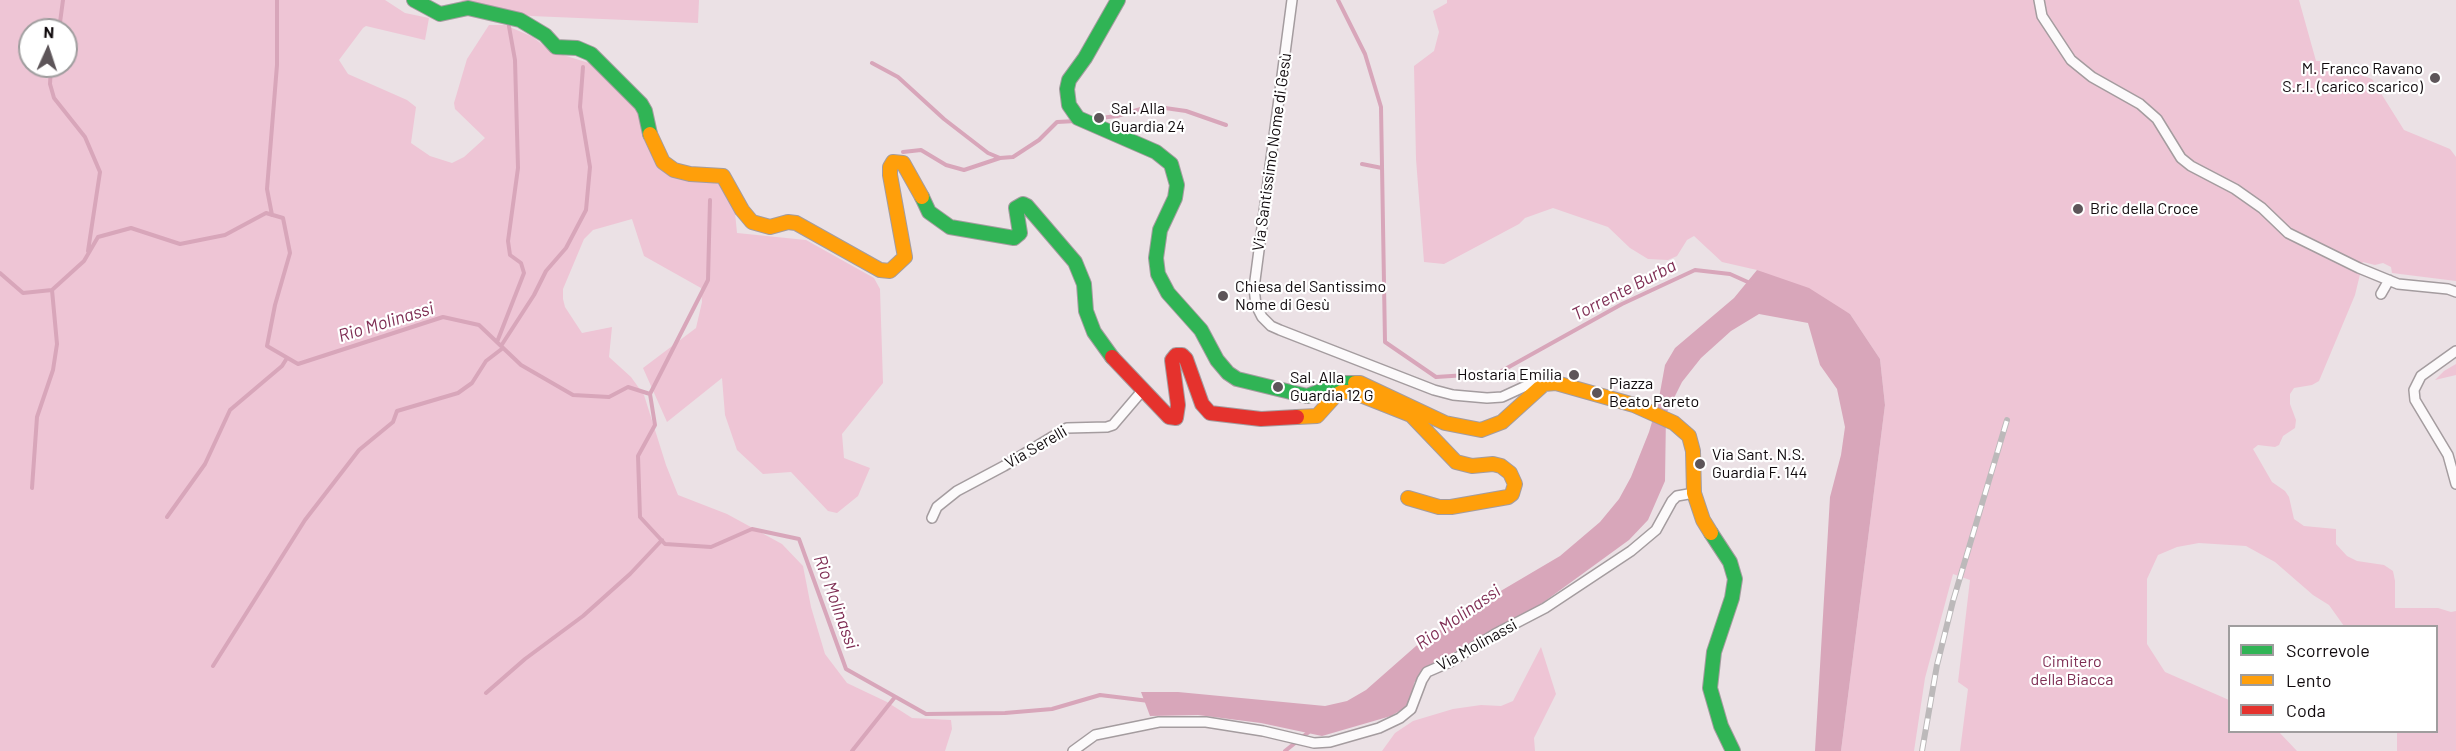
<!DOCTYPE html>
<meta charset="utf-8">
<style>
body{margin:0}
#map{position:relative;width:2456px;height:751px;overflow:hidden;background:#ebe1e5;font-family:Barlow,sans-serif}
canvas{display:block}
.legend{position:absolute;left:2228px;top:625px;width:210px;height:108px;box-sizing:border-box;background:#fff;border:2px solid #9f9d9e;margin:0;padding:8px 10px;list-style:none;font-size:18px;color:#100a0d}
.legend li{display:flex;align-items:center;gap:12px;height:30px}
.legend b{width:30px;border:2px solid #9f9d9e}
.north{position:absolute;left:18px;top:18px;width:60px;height:60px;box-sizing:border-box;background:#fff;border:2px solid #9f9d9e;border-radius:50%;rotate:3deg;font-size:16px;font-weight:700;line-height:24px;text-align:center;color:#100a0d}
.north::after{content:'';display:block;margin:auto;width:21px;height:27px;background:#5d5559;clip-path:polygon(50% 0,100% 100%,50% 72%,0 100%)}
</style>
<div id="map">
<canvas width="2456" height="751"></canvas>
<ul class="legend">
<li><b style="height:8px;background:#30b455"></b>Scorrevole</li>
<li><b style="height:8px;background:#ff9f0a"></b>Lento</li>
<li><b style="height:8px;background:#e5322d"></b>Coda</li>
</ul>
<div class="north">N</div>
</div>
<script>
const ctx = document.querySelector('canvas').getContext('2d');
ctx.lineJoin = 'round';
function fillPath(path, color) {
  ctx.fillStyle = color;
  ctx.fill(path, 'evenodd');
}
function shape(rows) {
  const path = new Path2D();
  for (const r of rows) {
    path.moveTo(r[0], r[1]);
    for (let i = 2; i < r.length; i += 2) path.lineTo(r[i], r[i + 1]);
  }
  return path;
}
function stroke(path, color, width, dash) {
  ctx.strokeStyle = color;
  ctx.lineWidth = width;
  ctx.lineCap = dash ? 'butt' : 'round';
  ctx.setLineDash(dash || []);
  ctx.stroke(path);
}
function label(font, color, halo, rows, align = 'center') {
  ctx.font = font + ' Barlow,sans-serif';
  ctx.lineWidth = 4.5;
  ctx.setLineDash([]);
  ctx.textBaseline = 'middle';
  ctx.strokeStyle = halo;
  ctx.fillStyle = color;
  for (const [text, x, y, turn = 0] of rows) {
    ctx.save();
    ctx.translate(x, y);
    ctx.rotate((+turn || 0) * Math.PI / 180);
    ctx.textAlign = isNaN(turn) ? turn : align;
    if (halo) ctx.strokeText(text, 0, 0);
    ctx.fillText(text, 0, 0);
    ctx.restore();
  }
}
fillPath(shape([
 [0,0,385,0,405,13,429,18,425,40,366,26,363,28,339,60,348,74,407,100,416,107,411,143,430,156,452,163,464,157,485,138,455,109,454,103,467,59,489,25,505,25,533,37,550,51,589,63,638,111,644,135,682,176,719,184,734,202,737,233,806,240,874,278,880,289,883,383,842,434,844,458,870,468,858,496,837,513,828,511,791,472,763,474,737,450,725,415,722,378,667,422,643,368,696,328,702,302,701,288,644,256,632,219,593,230,584,239,563,289,563,299,565,307,582,333,612,327,609,357,631,377,644,395,666,465,678,495,727,514,782,544,803,566,811,607,825,654,847,683,887,702,912,718,951,720,952,729,945,751,0,751],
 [30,30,66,30,66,66,30,66],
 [461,0,699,0,698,23,531,16,466,4],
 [1447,0,2299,0,2316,61,2325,61,2372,79,2404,130,2450,149,2456,157,2456,281,2392,273,2391,267,2383,263,2375,265,2363,262,2355,295,2319,381,2312,385,2294,388,2290,394,2290,404,2296,420,2295,428,2283,436,2279,445,2275,447,2258,445,2253,449,2272,482,2285,491,2289,497,2294,519,2304,526,2336,529,2336,544,2347,556,2357,561,2384,565,2393,571,2395,581,2395,608,2438,608,2451,612,2456,611,2456,751,2397,751,2397,732,2436,732,2436,626,2344,626,2329,605,2313,595,2275,562,2246,546,2199,543,2177,547,2158,555,2147,579,2147,644,2165,672,2229,700,2230,732,2279,732,2297,751,1960,751,1968,689,1958,682,1970,580,1953,574,1925,678,1914,751,1841,751,1885,405,1880,359,1850,314,1757,270,1722,262,1694,236,1687,240,1677,256,1668,260,1648,259,1630,248,1608,227,1553,208,1525,218,1519,224,1444,264,1424,262,1416,159,1414,66,1434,51,1439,32,1433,11,1447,3],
 [2456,364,2456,375,2435,380,2444,371],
 [1541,647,1556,694,1534,738,1535,751,1382,751,1395,733,1413,721,1453,709,1481,705,1501,706,1513,701]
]), '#eec5d5');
fillPath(shape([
 [1757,270,1809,288,1850,314,1880,359,1885,405,1841,751,1815,751,1830,497,1841,455,1845,427,1837,389,1820,365,1808,323,1759,314,1731,331,1701,358,1682,382,1666,414,1665,481,1648,520,1629,540,1541,604,1424,669,1414,683,1413,693,1406,707,1391,716,1322,736,1261,723,1198,715,1150,716,1141,692,1178,692,1325,706,1347,701,1366,690,1416,646,1482,602,1560,556,1600,522,1619,499,1631,477,1649,432,1659,398,1665,365,1675,348,1734,298]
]), '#d8a6ba');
stroke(shape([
 [1338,0,1365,54,1381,107,1385,342,1436,377,1498,373,1622,304,1695,270,1730,274,1750,283],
 [59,30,63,0],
 [872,63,898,77,944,119,988,153,1000,158,1013,157,1039,140,1057,122,1076,121],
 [51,66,50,84,54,98,85,137,100,172,88,251],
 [1092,119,1117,116,1151,106,1186,111,1226,125],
 [903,152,921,150,946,165,964,170,1000,158],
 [1362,164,1382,168],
 [272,215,267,189,277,65,277,0],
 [0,273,23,293,52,290,84,261,98,237,131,228,180,244,225,235,266,213,283,218,290,253,275,305,267,346,298,364,443,317,479,325,521,365,573,395,609,397,628,387,650,394,655,425,638,456,640,517,665,544,711,547,752,529,799,539,846,669,926,714,1005,713,1052,709,1100,695,1149,701],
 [497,342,524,273,521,263,510,255,508,241,518,168,515,60,508,21],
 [501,346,534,295,546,271,566,248,586,210,590,167,580,107,583,67],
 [650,394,708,280,710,200],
 [32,488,37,417,53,370,57,344,52,290],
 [167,517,205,464,230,410,282,366,287,358],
 [213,666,305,520,359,450,393,422,397,411,458,393,472,383,486,361,503,348],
 [486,693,525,659,583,616,630,574,662,540],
 [852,751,895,697],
 [1285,751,1310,731]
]), '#d8a6ba', 4);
const street = shape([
 [1292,0,1254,288,1256,305,1262,317,1271,326,1280,330,1434,390,1453,395,1487,398,1502,397,1539,380,1547,381],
 [2039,0,2042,16,2071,60,2092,77,2140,104,2157,119,2181,158,2191,166,2235,189,2262,208,2288,233,2359,268,2398,284,2448,289,2456,292],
 [2381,294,2389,280],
 [2456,351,2421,376,2414,390,2415,400,2448,455,2456,484],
 [932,518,937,507,957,491,1004,466,1067,428,1107,427,1113,425,1142,391],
 [1073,751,1095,735,1159,722,1206,722,1263,731,1314,743,1330,742,1379,728,1400,718,1411,709,1422,680,1427,672,1450,662,1495,634,1545,608,1631,551,1656,530,1672,501,1677,496,1694,493]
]);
const fast = shape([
 [414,0,440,14,468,8,520,20,545,35,556,47,577,48,591,54,641,104,645,111,650,134],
 [1118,0,1085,58,1069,80,1067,89,1069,105,1078,118,1156,152,1171,164,1177,185,1175,198,1160,230,1156,258,1158,274,1168,293,1201,330,1217,360,1228,373,1237,379,1307,396,1342,383,1355,383],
 [922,197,929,212,950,227,1014,238,1020,233,1016,208,1023,204,1027,206,1075,262,1084,284,1086,311,1094,332,1112,357],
 [1711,533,1730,562,1735,579,1732,598,1714,652,1710,688,1721,726,1733,751]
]);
const slow = shape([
 [650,134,663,162,674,170,690,174,723,176,742,210,752,222,770,227,788,222,796,223,880,270,890,271,905,257,890,175,890,167,893,162,903,163,922,197],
 [1355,383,1360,383,1445,423,1481,430,1502,422,1544,384,1556,383,1634,405,1674,423,1689,436,1693,451,1694,493,1703,520,1711,533],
 [1297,417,1317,416,1336,395,1342,392,1353,392,1411,415,1456,462,1472,466,1493,464,1501,466,1510,473,1515,484,1512,494,1508,497,1451,507,1439,507,1408,498]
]);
const jam = shape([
 [1112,357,1169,417,1176,418,1178,405,1172,360,1176,355,1182,355,1186,359,1202,404,1210,413,1261,419,1297,417]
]);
stroke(street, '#a49c9f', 12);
stroke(fast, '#a49c9f', 16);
stroke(slow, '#a49c9f', 16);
stroke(jam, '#a49c9f', 16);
stroke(street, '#fcfafb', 9);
stroke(fast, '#30b455', 14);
stroke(slow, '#ff9f0a', 14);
stroke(jam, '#e5322d', 14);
const rail = shape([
 [1922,751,1937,665,1953,601,2007,420]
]);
stroke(rail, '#bcb9ba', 6);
stroke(rail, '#fff', 4, [11]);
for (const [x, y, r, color] of [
 [2435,78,6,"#5d5559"],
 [1099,118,6,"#5d5559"],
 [2078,209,6,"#5d5559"],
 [1223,296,6,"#5d5559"],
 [1574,375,6,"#5d5559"],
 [1278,387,6,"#5d5559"],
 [1597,393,6,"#5d5559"],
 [1700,464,6,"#5d5559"]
]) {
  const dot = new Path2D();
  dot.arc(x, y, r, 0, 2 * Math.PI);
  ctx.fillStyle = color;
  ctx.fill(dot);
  stroke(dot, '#fff', 2);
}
label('16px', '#100a0d', '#fff', [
 ["M. Franco Ravano",2423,69,"right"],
 ["S.r.l. (carico scarico)",2423,87,"right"],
 ["Sal. Alla",1111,109],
 ["Guardia 24",1111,127],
 ["Bric della Croce",2090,209],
 ["Chiesa del Santissimo",1235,287],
 ["Nome di Gesù",1235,305],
 ["Hostaria Emilia",1562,375,"right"],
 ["Sal. Alla",1290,378],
 ["Guardia 12 G",1290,396],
 ["Piazza",1609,384],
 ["Beato Pareto",1609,402],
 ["Via Sant. N.S.",1712,455],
 ["Guardia F. 144",1712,473]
], 'left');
label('16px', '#100a0d', '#fff', [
 ["Via Santissimo Nome di Gesù",1272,152,-82],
 ["Via Serelli",1036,447,-30],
 ["Via Molinassi",1477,645,-29]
]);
label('16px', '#7e2e54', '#fff', [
 ["Cimitero",2072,662],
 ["della Biacca",2072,680]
]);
label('italic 18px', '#7f2e54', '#fff', [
 ["Torrente Burba",1624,290,-27],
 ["Rio Molinassi",386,322,-17],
 ["Rio Molinassi",836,602,70],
 ["Rio Molinassi",1458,617,-35]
]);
</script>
